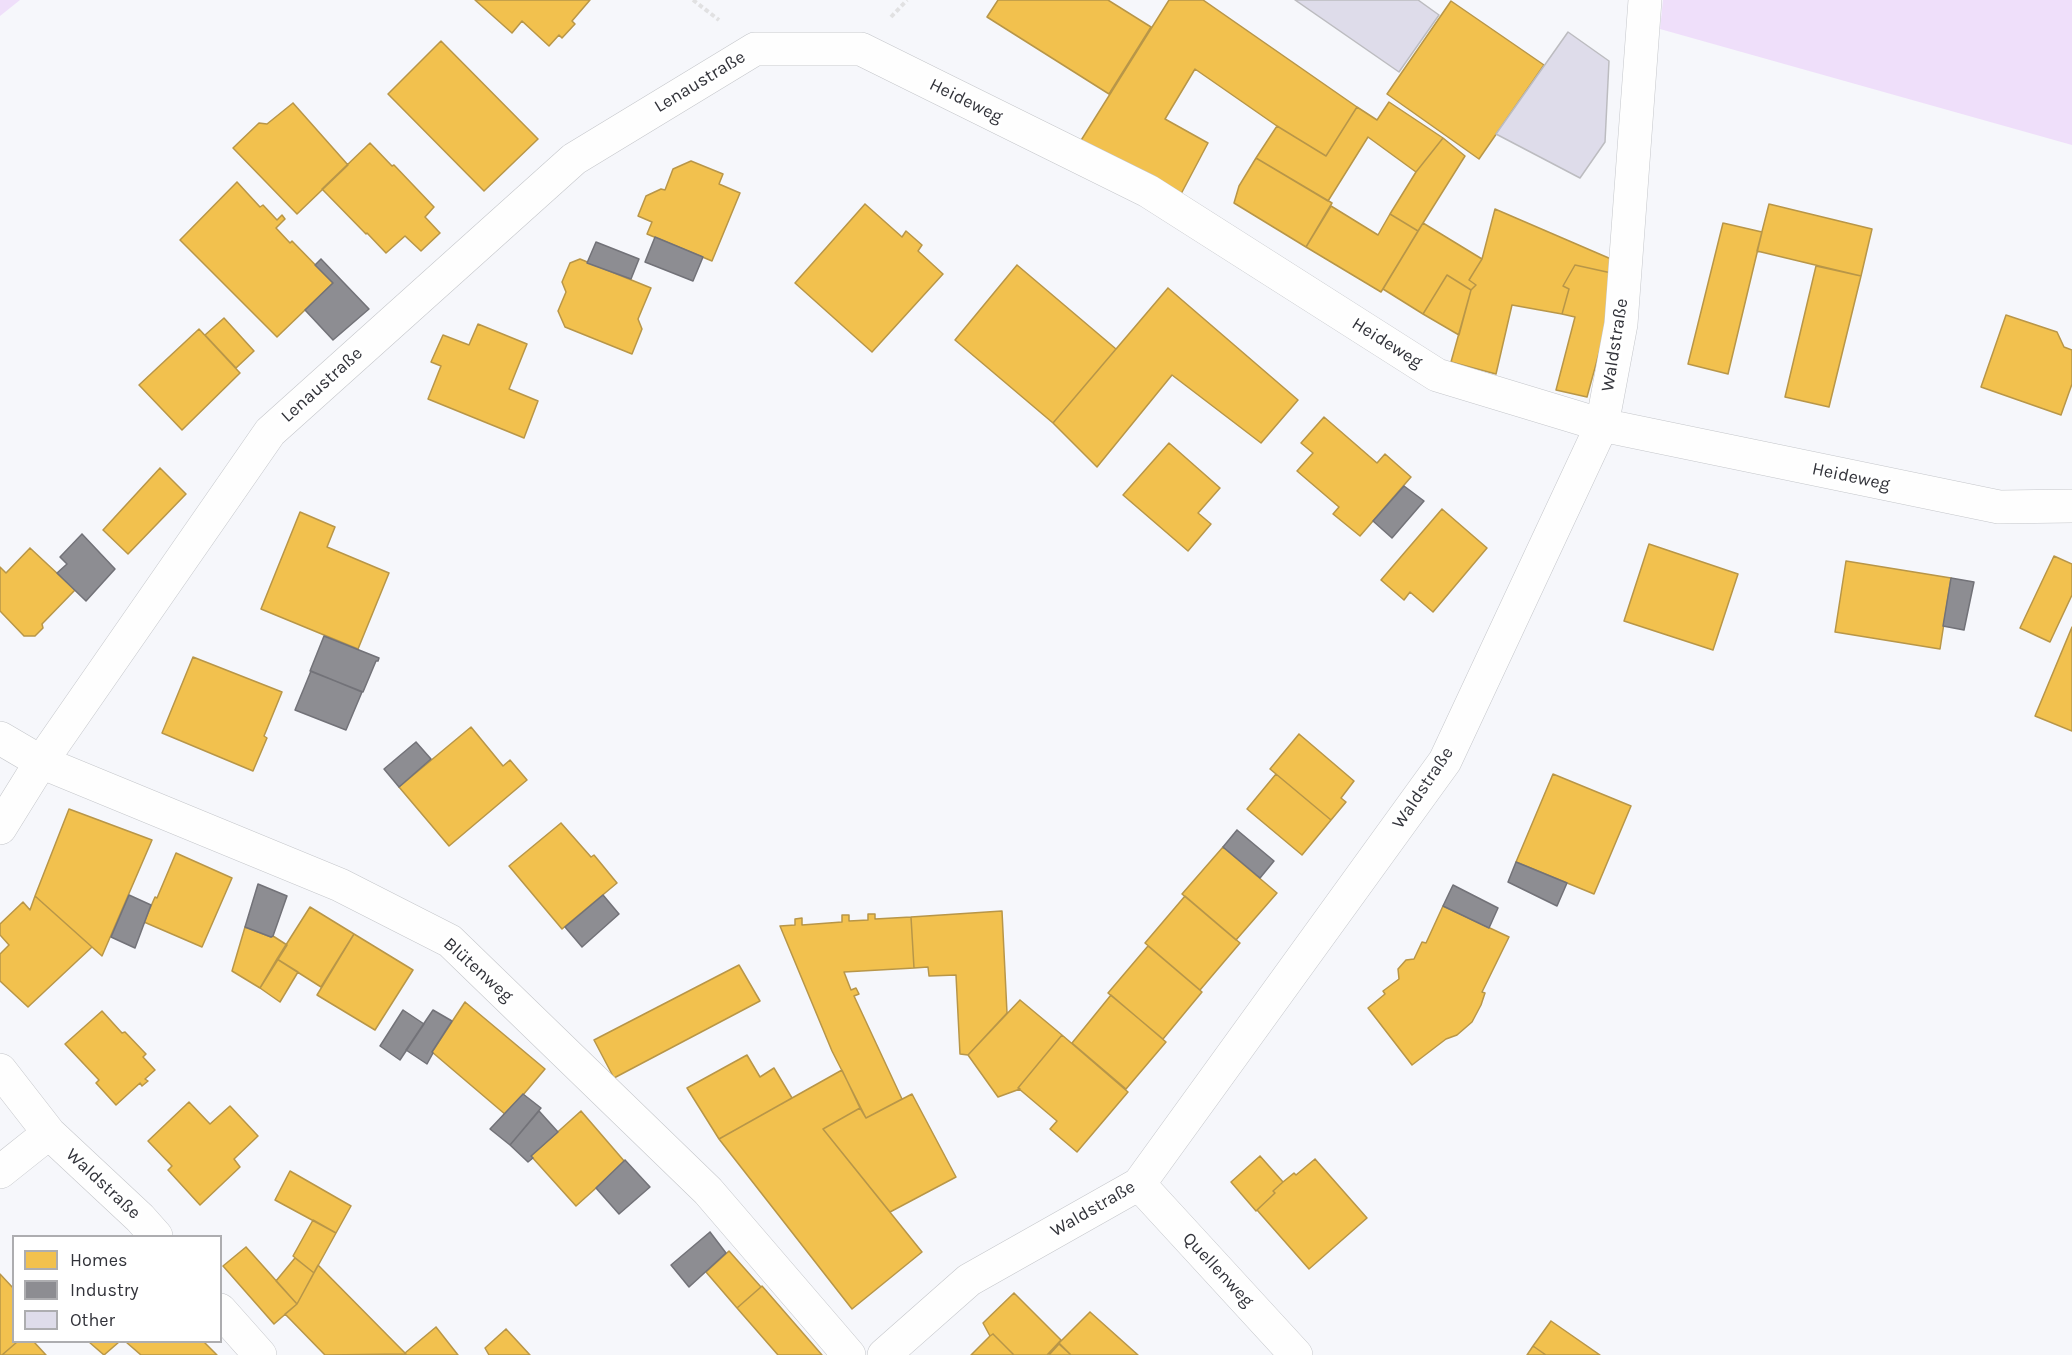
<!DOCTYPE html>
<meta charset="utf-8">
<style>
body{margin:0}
#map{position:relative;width:2072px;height:1355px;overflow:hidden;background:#f6f7fb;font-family:Karla,sans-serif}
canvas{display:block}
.legend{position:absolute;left:12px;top:1235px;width:210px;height:108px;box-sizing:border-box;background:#fff;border:2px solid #adadb0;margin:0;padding:8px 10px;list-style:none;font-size:18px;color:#32333a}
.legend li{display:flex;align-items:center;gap:12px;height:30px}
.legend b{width:30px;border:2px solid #adadb0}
</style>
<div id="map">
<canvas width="2072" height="1355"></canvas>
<ul class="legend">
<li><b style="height:16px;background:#f2c14e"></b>Homes</li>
<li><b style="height:16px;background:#8d8d92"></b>Industry</li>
<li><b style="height:16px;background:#dedcea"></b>Other</li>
</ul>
</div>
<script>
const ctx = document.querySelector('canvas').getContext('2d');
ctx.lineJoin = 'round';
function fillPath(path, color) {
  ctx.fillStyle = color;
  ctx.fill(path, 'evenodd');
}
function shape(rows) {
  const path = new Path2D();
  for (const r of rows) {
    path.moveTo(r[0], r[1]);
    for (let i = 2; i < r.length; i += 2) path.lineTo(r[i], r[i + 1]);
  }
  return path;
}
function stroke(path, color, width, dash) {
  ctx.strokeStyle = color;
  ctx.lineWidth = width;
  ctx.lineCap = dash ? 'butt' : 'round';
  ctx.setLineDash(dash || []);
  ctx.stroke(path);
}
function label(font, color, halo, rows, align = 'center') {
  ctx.font = font + ' Karla,sans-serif';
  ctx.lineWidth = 6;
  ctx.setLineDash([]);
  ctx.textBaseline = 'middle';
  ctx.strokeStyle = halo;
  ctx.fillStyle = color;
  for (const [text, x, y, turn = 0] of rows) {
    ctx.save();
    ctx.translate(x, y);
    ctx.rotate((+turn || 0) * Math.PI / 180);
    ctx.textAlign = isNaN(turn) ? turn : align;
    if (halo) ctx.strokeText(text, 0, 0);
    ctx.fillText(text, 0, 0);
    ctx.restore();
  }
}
fillPath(shape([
 [0,0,20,0,0,16],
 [1663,0,2072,0,2072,145,1660,29]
]), '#efdffa');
const homes = shape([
 [475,0,590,0,572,21,575,24,562,38,559,35,549,46,522,21,512,33,475,0],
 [998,0,1108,0,1151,27,1109,94,987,17,998,0],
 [1169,0,1203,0,1357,107,1326,156,1277,126,1195,69,1165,119,1208,143,1181,194,1080,142,1169,0],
 [1451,1,1544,65,1479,159,1387,94,1451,1],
 [441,41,538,139,484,191,388,94,441,41],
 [1389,102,1443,138,1416,172,1368,137,1328,201,1256,158,1277,126,1326,156,1357,107,1377,120,1389,102],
 [293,103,348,165,297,214,233,148,259,123,267,124,293,103],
 [1443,138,1465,156,1418,231,1390,214,1416,172,1443,138],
 [370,143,392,166,394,165,434,207,425,217,440,233,421,251,405,236,386,253,367,233,366,234,322,189,370,143],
 [1256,158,1332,203,1306,247,1234,203,1239,186,1256,158],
 [691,161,723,174,719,184,740,193,712,261,647,234,652,222,638,216,646,196,661,189,665,190,673,169,691,161],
 [237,182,260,207,263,205,277,220,282,215,285,219,276,228,290,243,292,241,333,283,277,337,180,240,237,182],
 [865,204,902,237,906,231,922,245,918,251,943,274,872,352,795,283,865,204],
 [1769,204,1872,229,1861,276,1757,251,1769,204],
 [1331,206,1378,235,1390,214,1418,231,1381,292,1306,247,1331,206],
 [1495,209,1611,259,1616,274,1575,265,1563,286,1569,289,1562,314,1512,305,1496,374,1451,362,1471,290,1476,285,1469,280,1482,259,1495,209],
 [1423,223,1482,259,1469,280,1476,285,1471,290,1447,275,1423,314,1383,289,1423,223],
 [1723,223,1762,232,1728,374,1688,364,1723,223],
 [580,259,651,288,638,319,642,329,632,354,565,327,558,311,566,292,562,282,570,263,580,259],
 [1017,265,1116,349,1053,423,955,340,1017,265],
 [1575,265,1616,274,1607,324,1587,397,1556,390,1575,317,1562,314,1569,289,1563,286,1575,265],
 [1816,266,1861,276,1829,407,1785,397,1816,266],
 [1447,275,1471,290,1459,335,1423,314,1447,275],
 [1168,288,1298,400,1261,443,1172,375,1097,467,1053,423,1168,288],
 [2006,315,2057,332,2064,347,2072,350,2072,384,2061,415,1981,387,2006,315],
 [224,318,254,351,236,368,205,335,224,318],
 [478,324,527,344,509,389,538,401,524,438,428,399,441,366,431,362,443,335,469,345,478,324],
 [199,329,240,373,182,430,139,385,199,329],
 [1324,417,1377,463,1385,454,1411,477,1360,536,1333,514,1339,507,1297,471,1313,453,1301,443,1324,417],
 [1169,443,1220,488,1198,513,1211,524,1188,551,1123,495,1169,443],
 [160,468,186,494,128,554,103,530,160,468],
 [1442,509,1487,548,1433,612,1410,592,1404,600,1381,580,1442,509],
 [300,512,335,527,327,547,389,573,358,649,261,609,300,512],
 [1649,544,1738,574,1713,650,1624,621,1649,544],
 [30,548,75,590,42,624,43,628,35,636,24,636,0,611,0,567,6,573,30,548],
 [2054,556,2072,564,2072,595,2050,642,2020,628,2054,556],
 [1846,561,1951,578,1940,649,1835,632,1846,561],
 [2072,627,2072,731,2035,716,2072,627],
 [193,657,282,692,264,736,267,738,253,771,162,733,193,657],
 [471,727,503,766,510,760,527,780,449,846,399,787,471,727],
 [1299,734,1354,781,1341,798,1346,802,1331,820,1270,769,1299,734],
 [1276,774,1331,820,1302,855,1247,809,1276,774],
 [1553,774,1631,806,1594,894,1516,862,1553,774],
 [69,809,152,840,102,956,35,896,69,809],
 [561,823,591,857,594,855,617,883,562,929,509,866,561,823],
 [1223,847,1277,893,1236,940,1182,894,1223,847],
 [176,853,232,878,202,947,144,922,155,897,157,898,176,853],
 [35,896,92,947,28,1007,0,981,0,954,9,945,0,935,0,924,23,902,30,910,35,896],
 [1185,896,1240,943,1200,990,1145,943,1185,896],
 [1443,906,1509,937,1482,992,1485,993,1481,1005,1472,1022,1457,1035,1446,1039,1412,1065,1368,1008,1385,994,1383,991,1399,979,1398,969,1406,960,1414,959,1422,942,1426,943,1443,906],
 [310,907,354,934,321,987,277,959,310,907],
 [1002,911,1007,1013,968,1055,960,1054,956,975,929,976,928,967,914,968,911,917,1002,911],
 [868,914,875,914,875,919,911,917,914,968,844,972,851,990,856,988,859,994,854,996,902,1099,866,1118,832,1051,780,926,795,925,795,919,802,918,802,925,842,922,842,915,849,915,849,921,868,920,868,914],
 [245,927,271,937,273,936,287,945,260,988,232,971,245,927],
 [354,934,413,970,375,1030,317,995,354,934],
 [1148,946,1202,992,1163,1039,1108,993,1148,946],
 [277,959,298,972,280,1002,260,988,277,959],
 [739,965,760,1001,614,1078,594,1040,739,965],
 [1111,995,1166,1042,1126,1089,1072,1043,1111,995],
 [1020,1000,1062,1035,1018,1088,1020,1089,998,1097,968,1055,1020,1000],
 [465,1002,545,1069,506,1115,432,1052,465,1002],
 [102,1011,122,1033,125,1032,146,1054,143,1057,155,1070,145,1079,148,1081,142,1086,140,1083,116,1105,96,1083,99,1080,65,1044,102,1011],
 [1062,1035,1128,1092,1077,1152,1050,1129,1057,1121,1018,1088,1062,1035],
 [747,1055,760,1077,774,1068,792,1098,719,1139,687,1088,747,1055],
 [842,1070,860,1108,823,1129,922,1252,852,1309,719,1139,842,1070],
 [912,1094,956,1177,890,1212,823,1129,860,1108,866,1118,912,1094],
 [189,1102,210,1124,230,1106,258,1136,234,1159,240,1167,200,1205,168,1170,172,1166,148,1141,189,1102],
 [581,1111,625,1162,576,1206,531,1156,581,1111],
 [1260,1156,1283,1182,1273,1191,1275,1193,1256,1211,1231,1182,1260,1156],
 [1315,1159,1367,1218,1309,1269,1257,1210,1275,1193,1273,1191,1283,1182,1294,1173,1296,1175,1315,1159],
 [290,1171,351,1206,336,1233,275,1200,290,1171],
 [313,1220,336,1233,314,1273,293,1256,313,1220],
 [246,1247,297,1304,274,1324,223,1266,246,1247],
 [729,1251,761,1287,737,1308,706,1272,729,1251],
 [295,1258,314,1273,297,1304,276,1281,295,1258],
 [318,1265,405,1353,406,1354,325,1355,285,1314,297,1304,318,1265],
 [0,1274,14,1289,14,1342,17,1342,2,1355,0,1355,0,1274],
 [762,1286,822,1355,778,1355,737,1308,762,1286],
 [1014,1293,1061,1340,1047,1355,1014,1355,993,1334,990,1336,983,1323,1014,1293],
 [1090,1312,1138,1355,1071,1355,1059,1343,1090,1312],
 [1551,1321,1600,1355,1546,1355,1533,1346,1551,1321],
 [436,1327,458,1355,405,1355,405,1353,436,1327],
 [506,1329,530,1355,489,1355,485,1348,506,1329],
 [993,1334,1014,1355,971,1355,990,1336,993,1334],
 [17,1342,34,1342,46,1355,2,1355,17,1342],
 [89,1342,119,1342,104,1355,89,1342],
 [126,1342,204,1342,217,1355,141,1355,126,1342],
 [1059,1344,1071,1355,1049,1355,1059,1344],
 [1533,1346,1546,1355,1527,1355,1533,1346]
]);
fillPath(homes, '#f2c14e');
stroke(homes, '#b89648', 1.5);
const industry = shape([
 [655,237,703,257,693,281,645,262,655,237],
 [596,242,639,259,631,279,587,263,596,242],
 [321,259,369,309,333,340,305,310,333,283,315,265,321,259],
 [1404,486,1424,501,1392,538,1373,521,1404,486],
 [82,534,115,569,86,601,57,573,67,564,60,557,82,534],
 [1951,578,1974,582,1964,630,1943,626,1951,578],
 [324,636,379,658,378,661,376,661,363,692,310,671,324,636],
 [311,671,362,692,346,730,295,710,311,671],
 [416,742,431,759,399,787,384,769,416,742],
 [1237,830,1274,861,1260,878,1223,847,1237,830],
 [1516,862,1567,883,1557,906,1508,882,1516,862],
 [258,884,287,896,273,936,271,937,245,927,258,884],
 [1453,885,1498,908,1489,928,1443,906,1453,885],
 [129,895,151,905,135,948,111,937,129,895],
 [603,895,619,914,582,947,565,927,603,895],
 [403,1010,424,1024,400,1060,380,1046,403,1010],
 [433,1010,452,1021,432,1052,433,1053,427,1064,406,1050,433,1010],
 [523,1094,541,1108,510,1145,490,1129,523,1094],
 [539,1111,558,1132,531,1156,533,1158,528,1162,510,1145,539,1111],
 [625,1160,650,1187,619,1214,596,1188,625,1160],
 [710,1232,726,1253,689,1287,671,1265,710,1232]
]);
fillPath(industry, '#8d8d92');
stroke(industry, '#727278', 1.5);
const building = shape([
 [1295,0,1418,0,1439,15,1399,72,1295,0],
 [1568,32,1609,61,1605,142,1580,178,1496,134,1568,32]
]);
fillPath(building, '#dedcea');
stroke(building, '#bcbcc0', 1.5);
const minor = shape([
 [0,738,41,762,340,885,450,941,708,1191,849,1355],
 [0,828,41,762,270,432,574,159,755,49,861,49,1148,191,1437,375,1602,425,1999,507,2072,506],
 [0,1070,49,1133,140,1218,156,1236],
 [0,1172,49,1133],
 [1139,1184,1296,1355],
 [220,1310,260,1355],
 [884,1355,969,1280,1139,1184,1445,761,1602,425,1621,324,1645,0]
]);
stroke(minor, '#c4c6ca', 34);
stroke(shape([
 [693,0,719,20],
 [891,17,907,0]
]), '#e1e1e2', 4, [4.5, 3]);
stroke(minor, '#fefefe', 33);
label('18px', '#32333a', '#fff', [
 ["Lenaustraße",700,82,-31],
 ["Heideweg",966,101,26],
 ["Heideweg",1387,343,32],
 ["Waldstraße",1615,345,-81],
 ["Lenaustraße",322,385,-42],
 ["Heideweg",1851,477,12],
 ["Waldstraße",1423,788,-56],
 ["Blütenweg",478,970,42],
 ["Waldstraße",103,1184,43],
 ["Waldstraße",1093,1209,-30],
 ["Quellenweg",1218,1270,47]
]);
</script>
